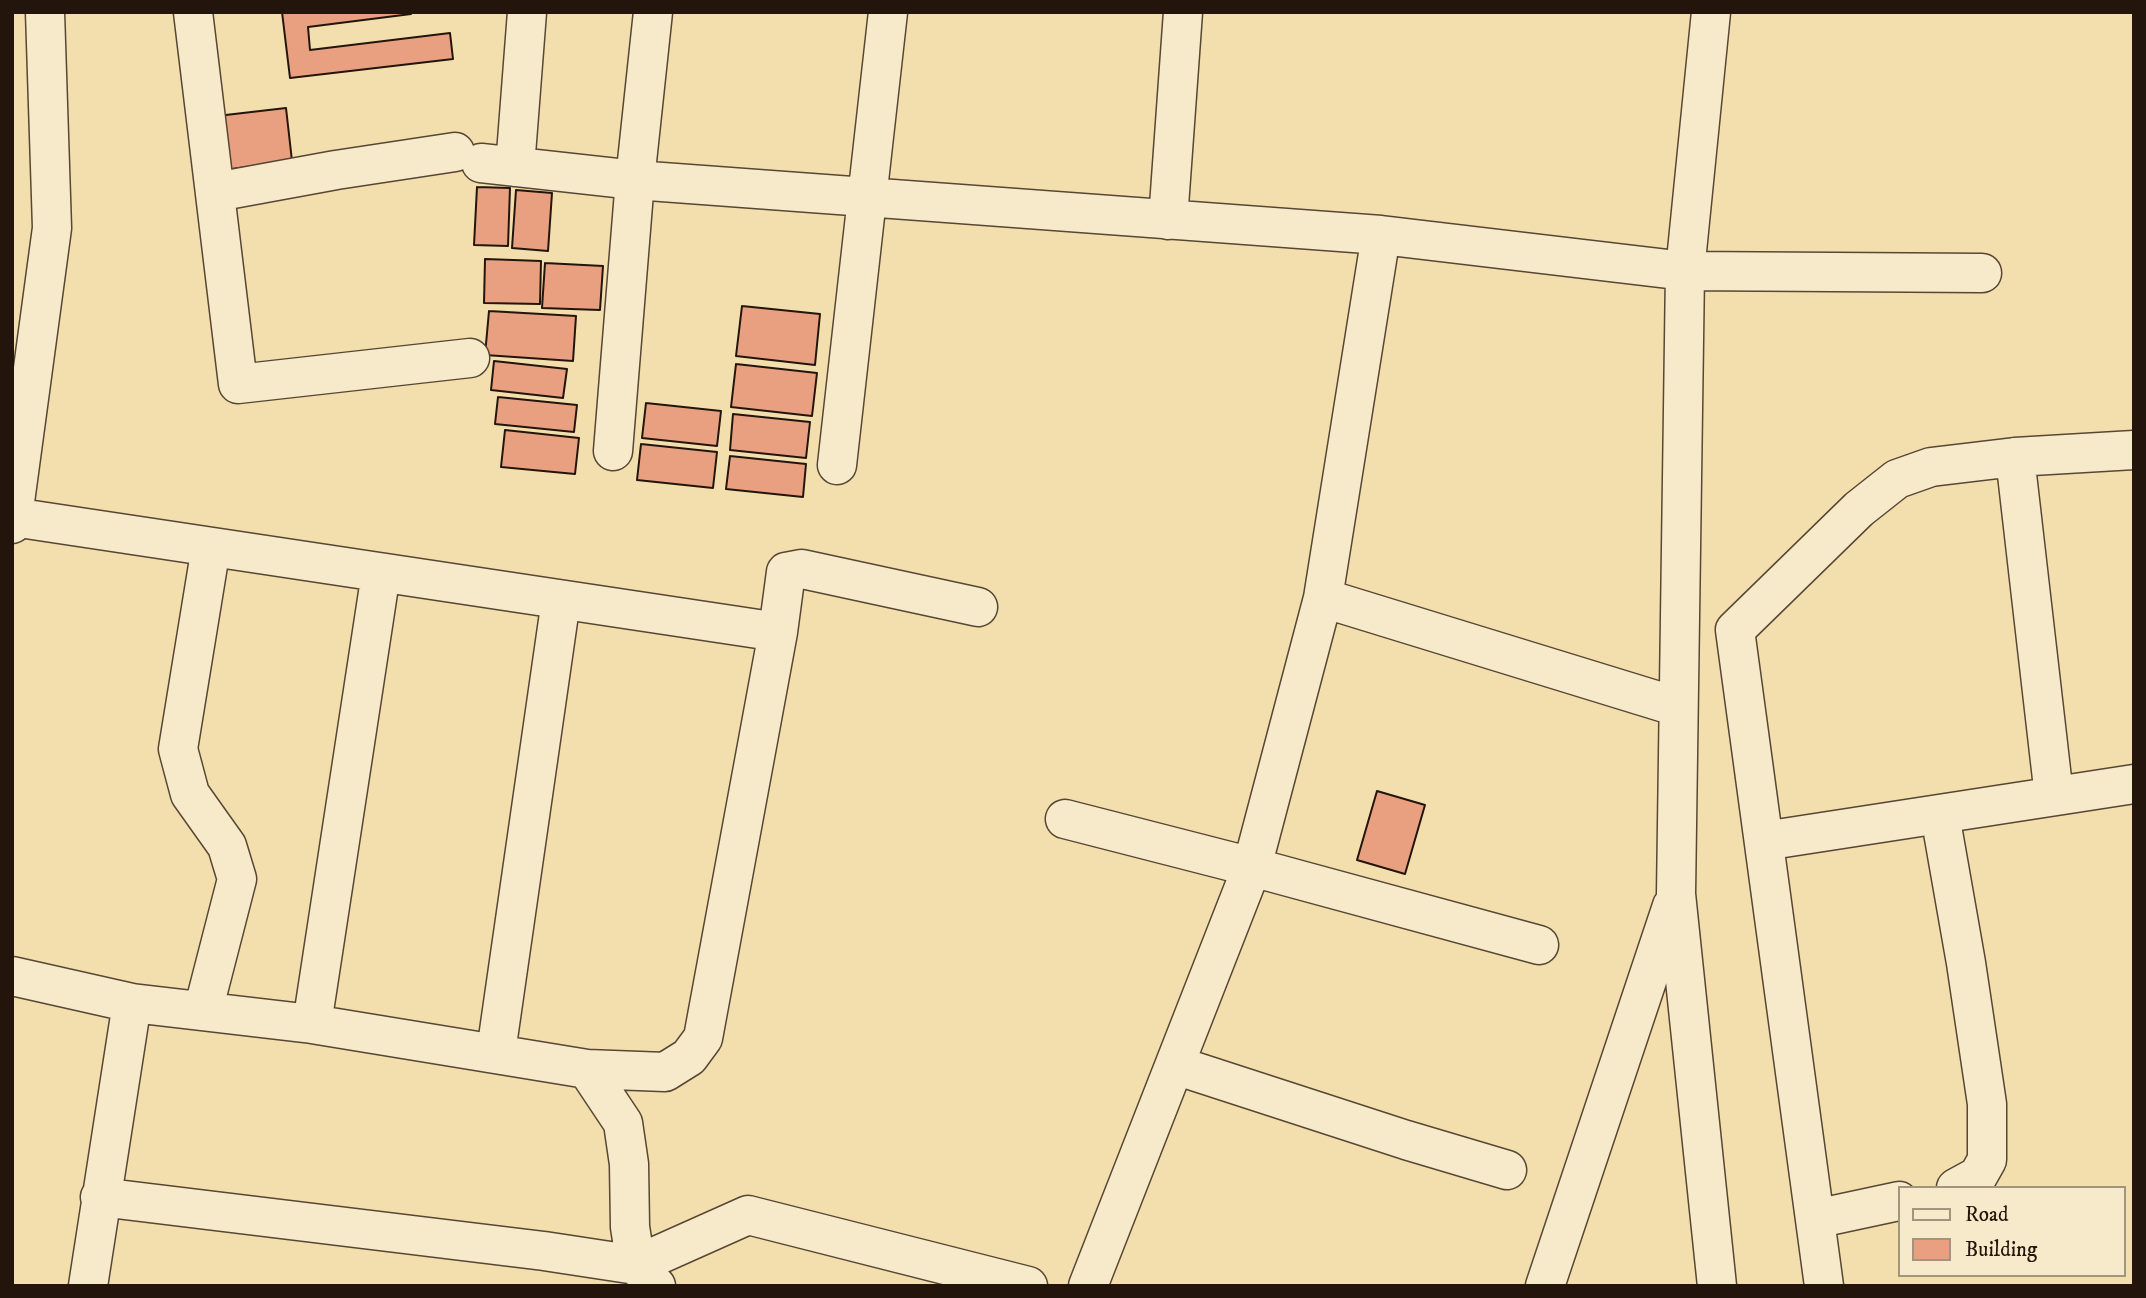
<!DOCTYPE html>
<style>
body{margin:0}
#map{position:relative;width:2146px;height:1298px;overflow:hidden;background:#f3dead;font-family:"IM FELL DW Pica",serif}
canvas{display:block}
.frame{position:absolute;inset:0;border:14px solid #23150b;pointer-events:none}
.legend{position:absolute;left:1898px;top:1186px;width:228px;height:91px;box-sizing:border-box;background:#f7eaca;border:2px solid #a2957e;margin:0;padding:9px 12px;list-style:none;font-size:21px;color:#23150b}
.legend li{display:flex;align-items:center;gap:14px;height:35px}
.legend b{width:35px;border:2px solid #a2957e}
</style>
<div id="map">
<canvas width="2146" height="1298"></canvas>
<div class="frame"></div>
<ul class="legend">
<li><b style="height:9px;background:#f7eaca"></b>Road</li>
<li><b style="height:19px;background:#e8a081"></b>Building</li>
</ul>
</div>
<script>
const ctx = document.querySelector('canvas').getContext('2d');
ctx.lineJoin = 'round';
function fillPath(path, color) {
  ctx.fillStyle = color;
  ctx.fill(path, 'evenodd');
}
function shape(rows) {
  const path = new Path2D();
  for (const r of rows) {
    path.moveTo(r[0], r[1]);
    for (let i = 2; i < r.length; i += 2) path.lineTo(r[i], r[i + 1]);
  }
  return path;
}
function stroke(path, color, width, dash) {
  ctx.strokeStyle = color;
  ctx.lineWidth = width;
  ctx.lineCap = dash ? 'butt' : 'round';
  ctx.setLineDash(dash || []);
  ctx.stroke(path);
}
const building = shape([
 [282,12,411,12,411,14,308,27,310,50,450,33,453,59,290,78,282,12],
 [286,108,292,161,224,170,217,116,286,108],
 [477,187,510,188,508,246,474,245,477,187],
 [516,190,552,193,548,251,512,248,516,190],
 [485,259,541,261,540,304,484,303,485,259],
 [545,263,603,266,600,310,542,308,545,263],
 [742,306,820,314,815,365,736,356,742,306],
 [489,311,576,316,573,361,485,355,489,311],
 [494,361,567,369,563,398,491,390,494,361],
 [736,364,817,373,812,416,731,407,736,364],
 [498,397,577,405,574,432,495,424,498,397],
 [646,403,721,411,717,446,642,438,646,403],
 [733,414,810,422,806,458,730,450,733,414],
 [505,430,579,438,575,474,501,467,505,430],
 [641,444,717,452,713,488,637,480,641,444],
 [730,456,806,464,803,497,726,489,730,456],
 [1377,791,1425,805,1405,874,1357,860,1377,791]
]);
fillPath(building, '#e8a081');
stroke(building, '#23150b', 2);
const minor = shape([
 [193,12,238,384,470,358],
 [1711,12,1685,271,1676,894,1717,1286],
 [481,163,635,180,1381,235,1685,271,1982,273],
 [515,167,527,12],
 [216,192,336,170,455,152],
 [1168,220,1183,12],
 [613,451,635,180,653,12],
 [837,465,888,12],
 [13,517,778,632],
 [12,524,52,228,45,12],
 [1323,598,1678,707],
 [2054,796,2015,457,2134,450],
 [1940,815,1966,963,1987,1104,1987,1160,1978,1176,1956,1188],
 [1065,819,1252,867,1539,945],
 [1764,841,2134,784],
 [12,976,132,1003,88,1286],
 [132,1003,312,1024,587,1069,665,1072,689,1057,703,1038,778,632,786,572,802,569,978,607],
 [203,1011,237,879,227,846,190,794,178,749,211,547],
 [312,1024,381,573],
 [496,1052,561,600],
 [1175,1065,1406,1140,1507,1170],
 [587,1069,623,1123,629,1164,630,1227,636,1265,656,1286],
 [100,1197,544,1251,636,1265,748,1215,1028,1286],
 [1815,1219,1899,1201],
 [1088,1286,1252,867,1323,598,1381,235],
 [1545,1286,1672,906],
 [1824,1286,1735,630,1859,509,1897,479,1931,467,2015,457]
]);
stroke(minor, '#574734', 41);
stroke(minor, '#f7eaca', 38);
</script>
